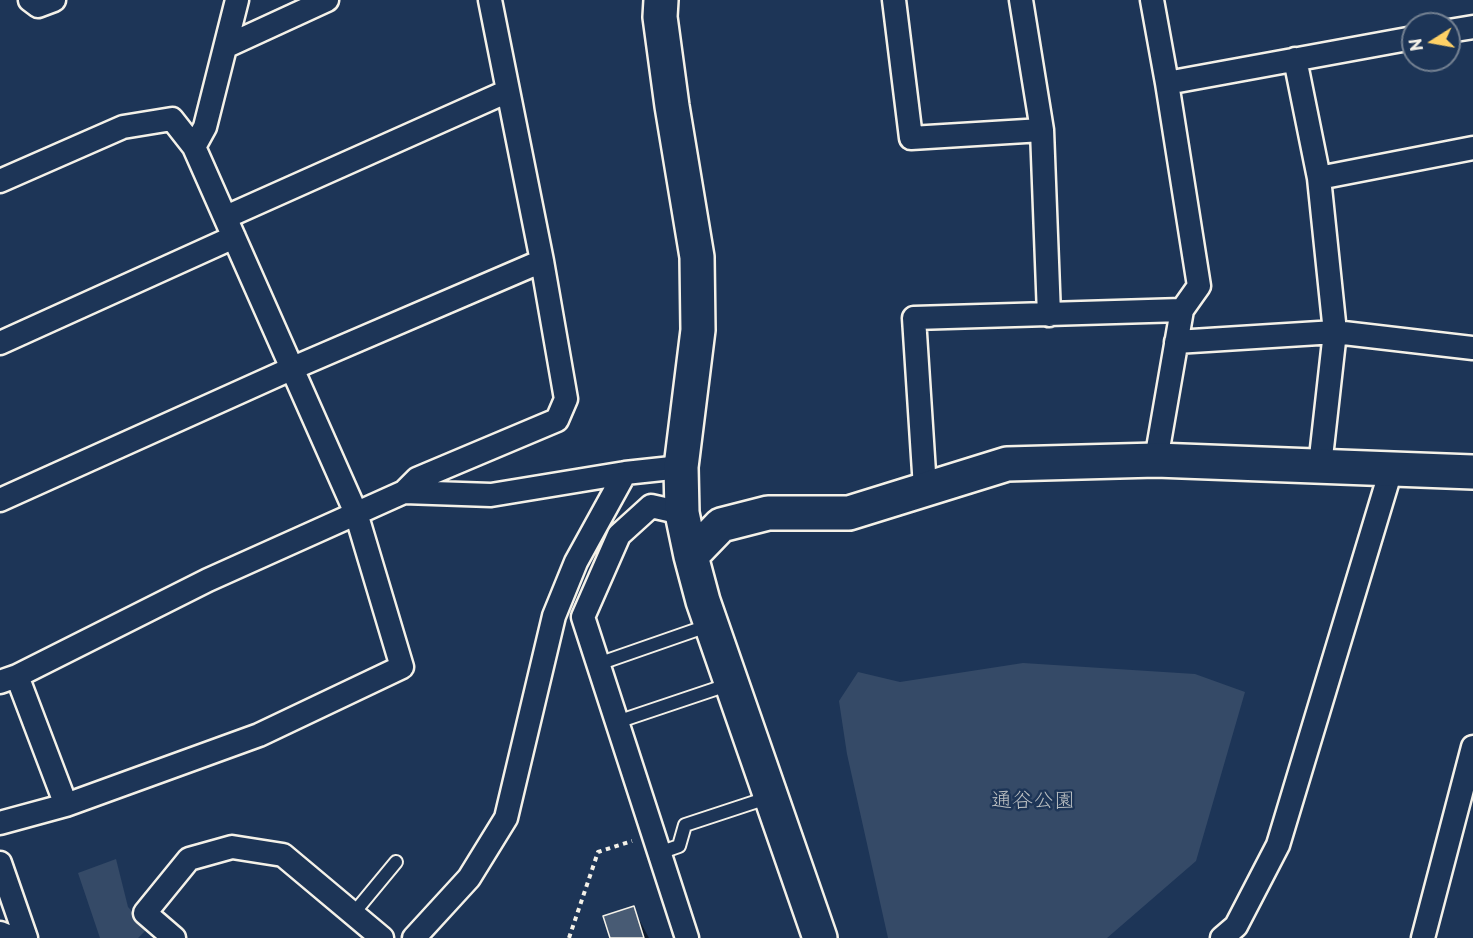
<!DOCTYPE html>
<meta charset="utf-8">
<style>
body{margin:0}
#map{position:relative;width:1473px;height:938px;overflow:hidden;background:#1d3557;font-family:"Playpen Sans",sans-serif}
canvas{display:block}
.north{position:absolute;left:1401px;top:12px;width:60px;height:60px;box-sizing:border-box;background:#1d3557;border:2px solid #738091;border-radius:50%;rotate:259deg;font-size:16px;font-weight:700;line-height:24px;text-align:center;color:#f4f1e8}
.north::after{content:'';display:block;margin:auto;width:21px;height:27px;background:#ffd166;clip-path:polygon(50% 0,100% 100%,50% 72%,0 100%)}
</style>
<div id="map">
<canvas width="1473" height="938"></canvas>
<div class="north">N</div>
</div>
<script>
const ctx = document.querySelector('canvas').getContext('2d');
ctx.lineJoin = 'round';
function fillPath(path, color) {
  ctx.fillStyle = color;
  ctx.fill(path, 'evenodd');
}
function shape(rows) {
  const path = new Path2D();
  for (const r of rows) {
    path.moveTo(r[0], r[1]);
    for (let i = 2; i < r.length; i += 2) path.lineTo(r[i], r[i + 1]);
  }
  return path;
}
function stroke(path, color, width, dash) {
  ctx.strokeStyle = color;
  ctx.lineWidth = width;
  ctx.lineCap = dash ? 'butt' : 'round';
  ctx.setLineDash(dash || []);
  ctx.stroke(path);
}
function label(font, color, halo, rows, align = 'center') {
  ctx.font = font + ' "Playpen Sans","Klee One",sans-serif';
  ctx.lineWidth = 5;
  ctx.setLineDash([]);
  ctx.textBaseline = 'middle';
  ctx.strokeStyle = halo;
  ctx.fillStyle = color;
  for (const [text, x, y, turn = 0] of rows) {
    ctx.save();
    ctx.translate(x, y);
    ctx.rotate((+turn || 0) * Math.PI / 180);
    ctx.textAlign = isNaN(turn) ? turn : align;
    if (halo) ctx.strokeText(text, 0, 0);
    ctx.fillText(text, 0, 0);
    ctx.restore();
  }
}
fillPath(shape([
 [1023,663,1195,674,1245,692,1196,861,1107,938,888,938,847,754,839,701,858,672,900,682],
 [116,859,128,907,148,928,138,938,100,938,78,873]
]), '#354a67');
fillPath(shape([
 [633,908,649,938,611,938]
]), '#0007');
const building = shape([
 [634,906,644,938,610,938,603,916,634,906]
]);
fillPath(building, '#485b74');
stroke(building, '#f4f1e8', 1.5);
const lane = shape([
 [598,664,710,625],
 [617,722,730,684],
 [659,853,679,846,685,825,770,797],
 [353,914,396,862]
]);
const street = shape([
 [30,0,38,6,54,0],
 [894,0,911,138,1042,130],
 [1021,0,1042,130,1049,315],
 [1152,0,1167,83],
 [1449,31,1473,27],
 [227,46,327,0],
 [1295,59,1319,178,1335,332,1320,466],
 [1319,178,1473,148],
 [0,181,123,127,172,119,194,147],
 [226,217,508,91],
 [1176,342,1335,332,1473,348],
 [0,343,234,237],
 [1156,460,1182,310,1199,286,1167,83,1413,38],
 [925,488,914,318,1182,310],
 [404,492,491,495,625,473,681,467],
 [0,500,293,368,542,261],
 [682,513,651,506,619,535,583,617,687,938],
 [17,676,66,805],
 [0,682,17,676,208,580,404,492,417,479,557,420,566,399,542,261,490,0],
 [0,823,66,805,259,735,402,667,356,513,194,147,205,127,237,0],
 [0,863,26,938],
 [0,933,12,938],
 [174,938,145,913,189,859,232,847,283,855,382,938],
 [414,938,469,878,506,818,554,616,576,562,625,473],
 [1222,938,1236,926,1278,845,1391,470],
 [1423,938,1473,747]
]);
const secondary = shape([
 [661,0,660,17,672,106,697,257,698,330,681,467,682,513,691,556,703,601,820,938],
 [691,556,721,525,768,513,849,513,1007,464,1156,460,1473,472]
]);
stroke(lane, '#f4f1e8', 16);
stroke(street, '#f4f1e8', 27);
stroke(secondary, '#f4f1e8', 38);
stroke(shape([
 [569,938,598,852,632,841]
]), '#f4f1e8', 4, [4.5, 4.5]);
stroke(lane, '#1d3557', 12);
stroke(street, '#1d3557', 22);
stroke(secondary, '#1d3557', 33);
label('21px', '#bbbfc1', '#1d3557', [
 ["通谷公園",1033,801]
]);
</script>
